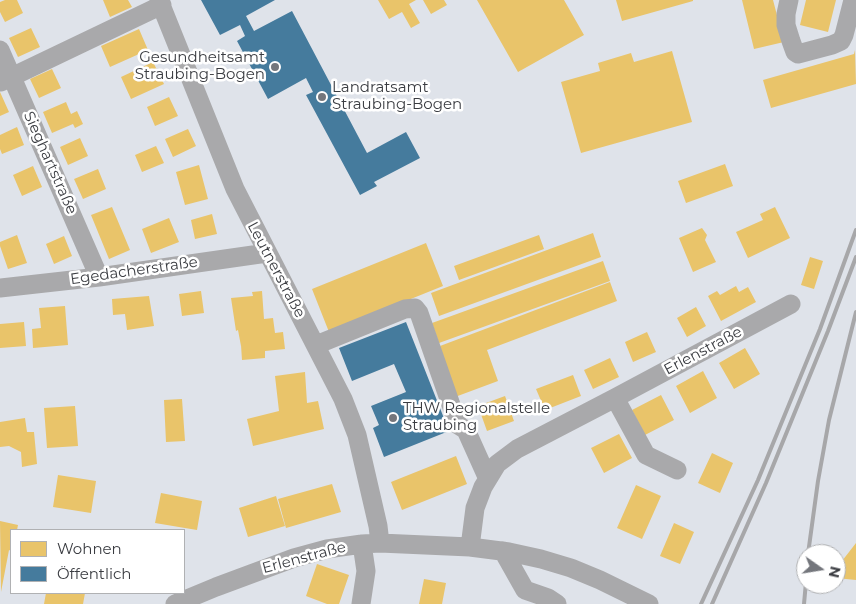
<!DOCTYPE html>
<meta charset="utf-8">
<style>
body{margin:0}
#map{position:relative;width:856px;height:604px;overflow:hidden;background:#dfe3ea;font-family:Montserrat,sans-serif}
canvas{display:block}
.legend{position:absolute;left:10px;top:529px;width:175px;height:65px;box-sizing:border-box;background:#fff;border:1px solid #b0b1b3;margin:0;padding:6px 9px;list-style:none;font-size:15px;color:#3a3c41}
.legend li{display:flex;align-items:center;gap:10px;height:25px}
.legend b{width:25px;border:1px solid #b0b1b3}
.north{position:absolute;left:796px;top:544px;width:50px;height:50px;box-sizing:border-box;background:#fff;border:1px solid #b0b1b3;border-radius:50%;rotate:103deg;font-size:14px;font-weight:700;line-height:20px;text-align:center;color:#3a3c41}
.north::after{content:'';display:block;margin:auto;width:18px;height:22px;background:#74767c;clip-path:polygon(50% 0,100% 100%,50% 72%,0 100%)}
</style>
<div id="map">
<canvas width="856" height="604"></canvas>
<ul class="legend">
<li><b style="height:14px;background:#e9c46a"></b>Wohnen</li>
<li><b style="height:14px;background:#457b9d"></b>Öffentlich</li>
</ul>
<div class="north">N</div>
</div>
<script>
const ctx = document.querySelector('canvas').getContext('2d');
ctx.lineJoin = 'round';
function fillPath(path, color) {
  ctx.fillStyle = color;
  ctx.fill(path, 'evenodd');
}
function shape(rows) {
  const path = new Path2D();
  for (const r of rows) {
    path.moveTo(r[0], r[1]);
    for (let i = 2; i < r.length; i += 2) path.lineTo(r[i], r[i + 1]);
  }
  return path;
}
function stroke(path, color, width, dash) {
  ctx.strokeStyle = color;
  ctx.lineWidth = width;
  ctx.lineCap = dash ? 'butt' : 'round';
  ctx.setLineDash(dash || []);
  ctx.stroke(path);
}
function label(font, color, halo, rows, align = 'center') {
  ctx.font = font + ' Montserrat,sans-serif';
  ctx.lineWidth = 5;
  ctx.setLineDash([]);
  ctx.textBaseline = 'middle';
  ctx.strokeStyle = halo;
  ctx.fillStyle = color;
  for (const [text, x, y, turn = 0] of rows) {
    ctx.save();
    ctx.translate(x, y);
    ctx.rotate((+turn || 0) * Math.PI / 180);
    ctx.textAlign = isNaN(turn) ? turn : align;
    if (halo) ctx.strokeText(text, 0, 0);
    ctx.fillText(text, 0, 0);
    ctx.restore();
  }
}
fillPath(shape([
 [5,0,17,0,23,13,5,22,0,12,0,2],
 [103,0,128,0,132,7,110,17],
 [378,0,416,0,409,4,420,23,411,28,402,12,389,19],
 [423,0,444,0,447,5,431,14],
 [477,0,564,0,584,35,518,72],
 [616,0,693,0,693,1,622,21],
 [742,0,773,0,784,42,754,49],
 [806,0,836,0,828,32,800,25],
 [31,28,40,47,18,57,9,38],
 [139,29,148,50,110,67,101,46],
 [855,50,856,84,771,108,763,80,854,54],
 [672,51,692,122,581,153,561,82,600,71,598,63,631,53,634,62],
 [153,62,164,84,131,99,121,77],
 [52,69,61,88,39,98,30,79],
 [0,92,9,112,0,116],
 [169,97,178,116,155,126,147,107],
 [66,102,71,114,77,111,83,124,75,128,73,124,52,133,43,112],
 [17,127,24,145,2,154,0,149,0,135],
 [188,129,196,146,173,157,165,139],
 [80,138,88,156,68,165,60,147],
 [156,146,164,163,142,172,135,155],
 [725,164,733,186,686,203,678,181],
 [199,165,208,199,185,205,176,172],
 [33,166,42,187,22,196,13,175],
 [98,169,106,189,83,199,74,179],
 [112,207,130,250,109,259,91,215],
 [775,207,790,238,748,258,736,232,763,220,760,214],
 [212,214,217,234,195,239,191,220],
 [169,218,179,242,151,253,142,229],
 [702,228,707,235,705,240,716,262,693,272,679,238],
 [593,233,601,257,439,316,431,293],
 [17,235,27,263,8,269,0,246,0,242],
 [539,235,544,249,459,280,454,266],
 [64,236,72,256,54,264,46,244],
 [426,243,443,286,329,332,312,289],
 [810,257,823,261,814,289,801,285],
 [603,261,610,281,439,343,432,323],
 [610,282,617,301,487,350,498,381,455,397,440,346],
 [736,286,739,292,748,287,756,302,721,321,708,296,717,291,720,295],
 [201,291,204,313,182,316,179,294],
 [262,291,264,319,273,318,275,333,283,332,285,349,265,351,265,358,242,360,241,345,241,346,238,330,236,331,231,298,253,296,252,292],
 [149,296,154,326,127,330,125,314,113,315,112,299],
 [65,306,68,345,33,348,32,329,41,328,39,308],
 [696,307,706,326,687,337,677,318],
 [24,322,26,346,0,348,0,324],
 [647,332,656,352,633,362,625,342],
 [745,348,760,374,734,389,719,363],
 [610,358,619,377,593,389,584,370],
 [703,371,717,398,690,413,676,386],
 [305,372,307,403,318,401,324,429,253,446,247,419,279,411,275,376],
 [573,375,581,396,545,410,536,389],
 [661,395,674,420,645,435,632,410],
 [505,396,514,421,487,431,478,406],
 [182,399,185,441,166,442,164,400],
 [75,406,78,446,47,448,44,408],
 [25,418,27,432,34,432,37,464,22,467,21,452,9,446,0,447,0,422],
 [619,434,632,458,604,473,591,448],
 [712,453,733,463,720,493,698,483],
 [456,456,467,484,402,510,391,482],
 [58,475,96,481,91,513,53,507],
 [332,484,341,512,286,528,278,499],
 [636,485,661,496,642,539,617,528],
 [161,493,202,501,197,530,155,523],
 [276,496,285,526,248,537,239,508],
 [0,521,18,525,17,530,11,530,11,551,9,550,1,592],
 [674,523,694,532,680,564,660,556],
 [856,543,856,580,836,578,836,558,842,561],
 [317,564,349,575,339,604,327,604,306,596],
 [424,579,446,583,442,604,419,604],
 [46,593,85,593,83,604,44,604]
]), '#e9c46a');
fillPath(shape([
 [201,0,275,0,246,16,254,31,292,11,367,153,406,132,420,158,374,182,377,186,360,195,306,95,313,92,306,78,268,99,237,41,245,36,240,25,220,35],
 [406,322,449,431,384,457,373,428,379,425,371,406,406,392,394,364,352,381,339,348]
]), '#457b9d');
stroke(shape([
 [159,0,235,189,343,399,357,435,378,526,380,543],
 [789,0,786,14,786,25,791,41,795,52,798,54,832,45,841,41,844,35,853,0],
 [0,50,99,277],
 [1,82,162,5],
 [0,288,99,277,267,253],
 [316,345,405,309,415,308,419,313,458,425,466,430,488,479],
 [615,398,646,455,677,470],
 [470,547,475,508,483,487,497,464,517,449,615,398,791,304],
 [503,551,525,590,548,598,557,604],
 [175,604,216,587,294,558,327,549,362,544,380,543,470,547,509,552,541,559,571,568,600,580,649,604],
 [361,604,366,571,362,544]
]), '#a9a9ab', 19);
stroke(shape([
 [808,554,818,481,829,420,856,312],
 [701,604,758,480,820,329,856,230],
 [712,604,766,483,828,331,856,257],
 [804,604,806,582]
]), '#a7a7a9', 4);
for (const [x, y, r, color] of [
 [275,67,5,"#74767c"],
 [322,97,5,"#74767c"],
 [393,418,5,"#74767c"]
]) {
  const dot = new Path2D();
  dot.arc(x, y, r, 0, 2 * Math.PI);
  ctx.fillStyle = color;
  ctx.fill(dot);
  stroke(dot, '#fff', 2);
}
label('15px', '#3a3c41', '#fff', [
 ["Gesundheitsamt",265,58,"right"],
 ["Straubing-Bogen",265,75,"right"],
 ["Landratsamt",332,88],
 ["Straubing-Bogen",332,105],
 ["THW Regionalstelle",403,409],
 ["Straubing",403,426]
], 'left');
label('15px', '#3a3c41', '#fff', [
 ["Sieghartstraße",50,163,66],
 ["Leutnerstraße",276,270,62],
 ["Egedacherstraße",134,271,-8],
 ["Erlenstraße",703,351,-28],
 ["Erlenstraße",304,558,-15]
]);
</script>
